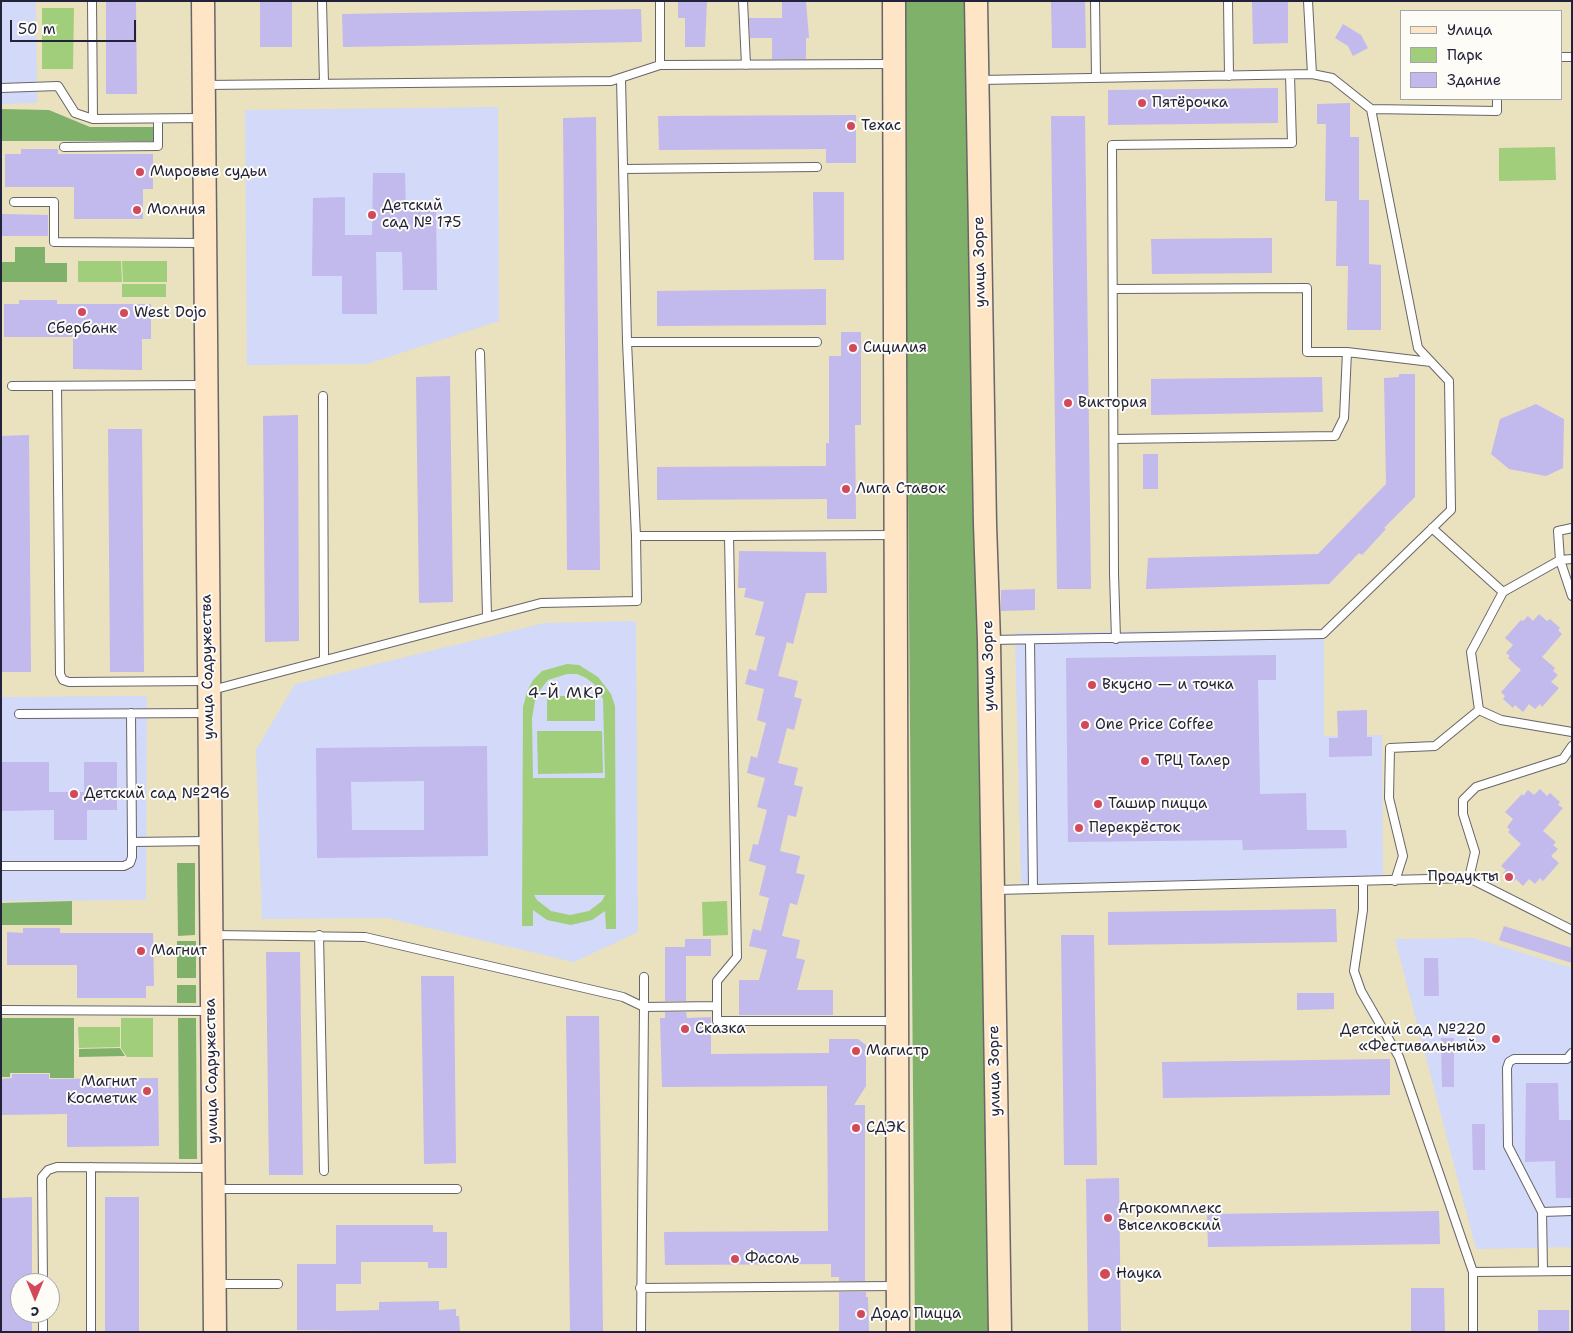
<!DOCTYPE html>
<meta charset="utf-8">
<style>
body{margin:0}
#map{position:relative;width:1573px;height:1333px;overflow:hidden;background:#eae1bf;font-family:"Shantell Sans",sans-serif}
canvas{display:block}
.frame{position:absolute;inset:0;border:2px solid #22223b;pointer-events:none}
.legend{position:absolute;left:1400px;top:10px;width:162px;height:90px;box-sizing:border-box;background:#fdfcf7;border:1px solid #a5a5ac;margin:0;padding:6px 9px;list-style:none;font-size:15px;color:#22223b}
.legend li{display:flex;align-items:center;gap:10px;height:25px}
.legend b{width:25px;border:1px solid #a5a5ac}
.north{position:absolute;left:10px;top:1273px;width:50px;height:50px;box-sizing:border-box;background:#fdfcf7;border:1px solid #a5a5ac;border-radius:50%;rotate:180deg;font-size:14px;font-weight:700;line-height:20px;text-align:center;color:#22223b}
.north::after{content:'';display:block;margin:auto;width:18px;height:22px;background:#d1495b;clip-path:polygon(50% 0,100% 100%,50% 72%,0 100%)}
.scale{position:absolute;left:10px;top:20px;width:126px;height:22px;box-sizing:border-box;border:2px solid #22223b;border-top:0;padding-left:6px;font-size:15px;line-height:18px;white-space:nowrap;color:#22223b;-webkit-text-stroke:4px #fdfcf7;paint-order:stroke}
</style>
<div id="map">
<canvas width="1573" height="1333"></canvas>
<div class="frame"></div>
<ul class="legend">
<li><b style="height:6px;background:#fee5c5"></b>Улица</li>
<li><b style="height:14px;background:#a1ce7b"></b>Парк</li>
<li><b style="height:14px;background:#c2b9ec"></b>Здание</li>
</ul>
<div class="north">С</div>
<div class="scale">50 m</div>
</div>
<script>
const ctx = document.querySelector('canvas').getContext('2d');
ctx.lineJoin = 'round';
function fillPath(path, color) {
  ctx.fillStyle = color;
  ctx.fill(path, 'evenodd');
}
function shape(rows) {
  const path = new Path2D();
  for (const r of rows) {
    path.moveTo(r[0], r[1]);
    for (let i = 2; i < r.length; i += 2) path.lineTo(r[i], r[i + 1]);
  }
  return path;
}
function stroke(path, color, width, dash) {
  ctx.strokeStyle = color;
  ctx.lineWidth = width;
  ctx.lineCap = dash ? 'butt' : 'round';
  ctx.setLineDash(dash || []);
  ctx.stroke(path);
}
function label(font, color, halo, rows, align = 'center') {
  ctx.font = font + ' "Shantell Sans",sans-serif';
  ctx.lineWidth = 4;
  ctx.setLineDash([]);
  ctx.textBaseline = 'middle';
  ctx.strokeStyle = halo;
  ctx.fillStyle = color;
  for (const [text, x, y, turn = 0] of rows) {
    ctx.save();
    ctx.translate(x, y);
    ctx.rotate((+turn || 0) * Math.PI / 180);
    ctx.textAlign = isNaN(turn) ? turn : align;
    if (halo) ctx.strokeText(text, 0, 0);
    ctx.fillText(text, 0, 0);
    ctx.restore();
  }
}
fillPath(shape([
 [1,1,36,1,37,103,1,104],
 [498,107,499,321,367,364,247,365,245,110],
 [636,621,638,932,574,962,387,918,262,919,256,750,295,684,545,623],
 [1324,629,1324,736,1382,735,1383,876,1021,884,1015,633],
 [147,696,146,900,1,901,1,697],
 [1473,938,1572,968,1572,1247,1476,1249,1395,939]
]), '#d2d9f9');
fillPath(shape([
 [42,8,74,8,73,69,42,69],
 [1555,147,1556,180,1499,181,1499,148],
 [78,261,121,261,122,282,78,282],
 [122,261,167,261,167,282,123,282],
 [122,284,166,284,166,297,122,297],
 [567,664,579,665,598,677,611,694,615,706,616,929,606,929,605,911,592,920,571,925,547,920,533,910,533,926,522,926,523,707,527,692,533,680,542,671],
 [567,674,577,674,586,678,594,684,603,699,605,778,533,778,532,718,536,695,548,680],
 [534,895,605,895,602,901,589,911,570,915,551,911,537,900],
 [547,696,595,696,595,721,547,721],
 [537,731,602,731,603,773,538,774],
 [727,901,728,935,703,936,702,902],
 [121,1018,153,1018,153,1057,127,1057,121,1048],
 [78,1027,120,1027,120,1047,79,1048]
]), '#a1ce7b');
fillPath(shape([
 [904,1,967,1,989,1332,915,1332],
 [1,109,49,110,90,127,153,127,153,141,2,141,1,162],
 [15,247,45,247,45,263,67,263,67,282,1,282,1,262,15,262],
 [177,863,195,863,195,935,178,936],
 [72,901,72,925,1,925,1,903],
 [177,941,196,941,196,978,177,978],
 [177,985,196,985,196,1003,177,1003],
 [1,1018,74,1018,74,1078,50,1078,50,1073,10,1073,10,1077,1,1077],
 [178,1018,196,1018,197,1159,179,1159],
 [120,1048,125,1056,79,1057,79,1049]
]), '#80b16b');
fillPath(shape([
 [106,1,136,1,137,94,106,94],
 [260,1,292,1,292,47,260,47],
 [678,1,707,1,705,47,685,47,685,18,678,18],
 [782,1,806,1,809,38,806,38,806,59,772,59,772,38,750,38,749,18,782,18],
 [1051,1,1085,1,1086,48,1052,48],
 [1252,1,1288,1,1288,43,1253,44],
 [641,9,642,42,343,47,342,14],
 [1343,24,1361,35,1368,48,1353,56,1348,46,1335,38],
 [1278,88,1278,123,1108,125,1108,90],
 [1350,103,1350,137,1359,137,1359,200,1369,200,1369,264,1381,265,1381,330,1347,330,1348,266,1336,266,1337,201,1325,201,1326,124,1317,124,1317,104],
 [856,115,856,163,826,163,826,149,659,150,658,116],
 [1051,116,1085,116,1091,589,1057,589],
 [596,117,600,570,567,570,563,118],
 [21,149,58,149,58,154,153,154,153,189,143,189,143,219,74,219,74,187,5,187,5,154,21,154],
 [373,173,405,173,406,211,436,210,437,290,403,290,402,252,376,252,377,314,342,314,342,276,312,276,313,198,345,197,345,235,372,235],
 [813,192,844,192,844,260,814,260],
 [1,214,48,215,48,236,1,236],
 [1272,238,1272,273,1152,274,1151,239],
 [826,289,826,325,657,326,657,291],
 [19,300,57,300,57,304,151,304,151,339,142,339,142,370,73,369,73,337,4,337,4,304,19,304],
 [841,332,861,332,861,425,855,425,856,519,827,519,827,499,657,500,657,467,826,466,826,443,829,443,829,356,841,356],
 [1399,374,1415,374,1415,497,1384,528,1386,529,1362,555,1359,553,1329,584,1146,589,1148,558,1318,554,1386,484,1384,378,1399,377],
 [450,376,453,602,419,603,416,377],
 [1322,377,1323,412,1151,415,1151,379],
 [1536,404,1564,419,1563,468,1546,476,1509,469,1491,454,1500,419],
 [298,415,299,641,265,642,263,416],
 [108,429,142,429,144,672,110,672],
 [29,435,31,672,1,672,1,436],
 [1143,454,1158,454,1158,489,1143,489],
 [739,551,826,552,827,593,806,593,793,644,787,642,778,676,798,681,794,697,802,699,794,730,787,728,778,763,798,768,794,785,803,787,796,817,788,815,780,851,800,856,796,873,805,875,797,905,790,903,782,936,800,940,796,958,805,960,797,990,833,990,833,1015,739,1015,739,980,759,980,767,950,749,946,753,929,761,931,769,898,759,895,766,866,749,861,753,844,758,845,767,810,757,807,765,778,747,773,751,756,757,758,766,723,757,720,764,689,745,684,749,669,756,671,765,637,755,635,764,602,744,597,746,588,738,588],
 [1035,589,1035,610,1001,611,1001,590],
 [1539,614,1547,621,1550,619,1560,628,1558,630,1562,634,1542,657,1555,668,1553,671,1558,675,1551,682,1559,688,1542,707,1540,704,1535,709,1529,704,1523,712,1515,705,1513,708,1503,699,1505,696,1501,692,1521,670,1508,658,1510,656,1506,653,1513,645,1505,638,1521,620,1523,621,1528,616,1533,621],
 [1276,655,1276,680,1258,680,1260,794,1306,793,1307,830,1346,830,1347,848,1243,850,1242,840,1068,842,1066,658],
 [1367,710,1367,737,1372,737,1372,756,1329,757,1329,738,1338,738,1337,711],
 [487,746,488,856,317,858,316,748],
 [424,781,424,830,352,830,351,782],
 [1,762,49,762,49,792,84,792,84,762,117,762,117,810,87,810,87,840,54,840,54,810,1,811],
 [1540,789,1547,796,1550,793,1560,802,1558,805,1563,808,1543,831,1556,842,1553,845,1558,849,1551,856,1559,863,1543,881,1540,878,1535,884,1529,879,1523,886,1516,879,1513,882,1503,873,1506,870,1501,866,1521,844,1508,832,1510,830,1507,827,1513,819,1505,812,1522,794,1523,796,1528,790,1534,795],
 [1336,909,1337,942,1108,945,1108,912],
 [1504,926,1572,948,1572,963,1499,940],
 [23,928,60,928,60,933,153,933,154,986,146,986,146,998,77,998,77,965,7,965,7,932,23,933],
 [1061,935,1094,935,1097,1165,1064,1165],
 [685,939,711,939,711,956,686,956,686,1001,665,1001,665,947,685,947],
 [266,952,300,952,303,1175,269,1175],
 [1424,958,1438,958,1439,996,1424,996],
 [421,976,454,976,456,1163,424,1164],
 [1297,993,1334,993,1334,1009,1297,1010],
 [665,1012,686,1012,687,1018,711,1017,711,1054,829,1053,829,1039,858,1039,866,1045,866,1086,854,1105,865,1105,865,1281,839,1281,839,1277,831,1277,831,1264,665,1265,664,1232,828,1231,827,1086,662,1087,660,1018,665,1018],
 [566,1016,599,1016,603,1332,570,1332],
 [1441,1038,1454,1038,1454,1087,1442,1087],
 [1390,1059,1390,1095,1163,1098,1162,1062],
 [12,1074,49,1074,49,1079,158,1078,159,1146,67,1147,67,1114,1,1115,1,1079,12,1078],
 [1526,1083,1558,1083,1559,1120,1572,1120,1572,1198,1556,1198,1555,1161,1525,1162],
 [1472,1124,1485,1124,1485,1170,1473,1170],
 [1119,1178,1121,1332,1088,1332,1086,1179],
 [32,1197,32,1283,20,1283,20,1313,32,1313,32,1332,1,1332,1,1198],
 [105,1197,139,1197,139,1332,105,1332],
 [1439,1211,1440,1244,1208,1247,1207,1214],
 [336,1225,433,1225,433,1232,447,1232,447,1268,428,1268,428,1262,361,1262,361,1284,336,1284,336,1311,379,1310,379,1302,439,1301,439,1310,456,1309,456,1316,459,1316,460,1332,297,1330,297,1264,336,1264],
 [1411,1288,1444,1288,1445,1332,1411,1332],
 [839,1292,866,1292,866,1297,868,1297,869,1332,839,1332],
 [1538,1310,1569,1310,1569,1332,1538,1332]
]), '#c2b9ec');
const lane = shape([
 [92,1,93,119,201,118],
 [322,1,324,83],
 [743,1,746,65],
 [1095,1,1096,78],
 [1228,1,1229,76],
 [1308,1,1312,74],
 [1562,57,1572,57],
 [660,65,660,1],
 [621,78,627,342,636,536,729,536],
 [980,80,1312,74,1332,78,1371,109,1418,348,1449,381,1451,510,1323,634,991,640],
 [205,85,611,81,660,65,891,64],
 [1,88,58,86,75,113,93,119],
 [1371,109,1497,111,1497,99],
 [64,147,158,146,158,119],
 [624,169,817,167],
 [14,202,54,202,54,242,203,243],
 [1113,289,1307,288,1307,352,1347,352],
 [627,342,817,342],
 [480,353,487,615],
 [12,386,205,385],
 [57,386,60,674,63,680,69,682,206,681],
 [323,396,324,659],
 [1114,439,1335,436,1344,418,1347,352,1431,362],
 [1432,528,1503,592],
 [1572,528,1558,531,1560,560,1572,596],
 [893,535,729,536,737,957,717,981,717,1021,895,1021],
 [1116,639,1114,574,1112,145,1292,143,1290,75],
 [1030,640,1033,889],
 [212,690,541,603,637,601,636,536],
 [1479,710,1471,652,1503,592,1560,560,1572,559],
 [1479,710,1501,720,1572,732],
 [131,713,132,842],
 [19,714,206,713],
 [1,866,124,866,130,863,132,857,132,842,208,841],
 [1469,878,1475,852,1463,814,1463,800,1476,787,1563,759,1572,746],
 [1395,881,1403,856,1389,798,1390,748,1435,746,1479,710],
 [1363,882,1363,910,1354,971,1361,991,1399,1057,1473,1272,1473,1332],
 [996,890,1469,878,1572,930],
 [213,935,365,937,623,997,644,1007,644,977],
 [319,935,324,1171],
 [2,1010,210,1011],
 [91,1167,91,1332],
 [215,1189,457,1189],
 [1542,1212,1572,1211],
 [1543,1271,1542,1212,1508,1146,1507,1068,1509,1062,1514,1059,1567,1059,1572,1053],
 [1473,1272,1572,1271],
 [43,1283,42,1177,48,1170,57,1167,211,1168],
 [217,1284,278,1284],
 [640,1288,896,1286],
 [43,1313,43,1332],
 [641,1332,644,1007,717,1006]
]);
const secondary = shape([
 [203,1,215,1332],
 [894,1,898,1332],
 [976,1,985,524,989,641,1000,1332]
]);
stroke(lane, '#686569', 10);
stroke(secondary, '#686569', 25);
stroke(lane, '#fff', 8);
stroke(secondary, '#fee5c5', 22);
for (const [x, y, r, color] of [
 [1142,103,5,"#d1495b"],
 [851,126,5,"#d1495b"],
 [140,172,5,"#d1495b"],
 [137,210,5,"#d1495b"],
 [372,215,5,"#d1495b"],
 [82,312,5,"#d1495b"],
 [124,313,5,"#d1495b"],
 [853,348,5,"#d1495b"],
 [1068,403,5,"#d1495b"],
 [846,489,5,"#d1495b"],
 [1092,685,5,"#d1495b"],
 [1085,725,5,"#d1495b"],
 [1145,761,5,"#d1495b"],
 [74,794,5,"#d1495b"],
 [1098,804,5,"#d1495b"],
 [1079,828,5,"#d1495b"],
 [1509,877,5,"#d1495b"],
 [141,951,5,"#d1495b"],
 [685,1029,5,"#d1495b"],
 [1496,1039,5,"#d1495b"],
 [856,1051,5,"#d1495b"],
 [147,1091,5,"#d1495b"],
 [856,1128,5,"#d1495b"],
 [1108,1218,5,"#d1495b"],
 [735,1259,5,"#d1495b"],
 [1105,1274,6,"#d1495b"],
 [861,1314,5,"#d1495b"]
]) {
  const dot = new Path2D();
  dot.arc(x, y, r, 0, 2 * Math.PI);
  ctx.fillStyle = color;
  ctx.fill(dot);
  stroke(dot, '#fdfcf7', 2);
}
label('15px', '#22223b', '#fdfcf7', [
 ["Пятёрочка",1152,103],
 ["Техас",861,126],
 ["Мировые судьи",150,172],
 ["Детский",382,206],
 ["сад № 175",382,223],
 ["Молния",147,210],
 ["West Dojo",134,313],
 ["Сбербанк",82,329,"center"],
 ["Сицилия",863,348],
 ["Виктория",1078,403],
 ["Лига Ставок",856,489],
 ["Вкусно — и точка",1102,685],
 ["One Price Coffee",1095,725],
 ["ТРЦ Талер",1155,761],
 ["Детский сад №296",84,794],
 ["Ташир пицца",1108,804],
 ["Перекрёсток",1089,828],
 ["Продукты",1499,877,"right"],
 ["Магнит",151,951],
 ["Сказка",695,1029],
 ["Детский сад №220",1486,1030,"right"],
 ["«Фестивальный»",1486,1047,"right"],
 ["Магистр",866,1051],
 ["Магнит",137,1082,"right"],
 ["Косметик",137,1099,"right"],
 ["СДЭК",866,1128],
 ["Агрокомплекс",1118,1209],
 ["Выселковский",1118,1226],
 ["Фасоль",745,1259],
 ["Наука",1116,1274],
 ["Додо Пицца",871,1314]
], 'left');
label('15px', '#22223b', '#fdfcf7', [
 ["улица Зорге",980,262,-91],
 ["улица Зорге",989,666,-91],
 ["улица Содружества",208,667,-91],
 ["улица Содружества",212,1071,-91],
 ["улица Зорге",995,1071,-91]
]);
ctx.letterSpacing = '1px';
label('16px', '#22223b', '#fdfcf7', [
 ["4-Й МКР",566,694]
]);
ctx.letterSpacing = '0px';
</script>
